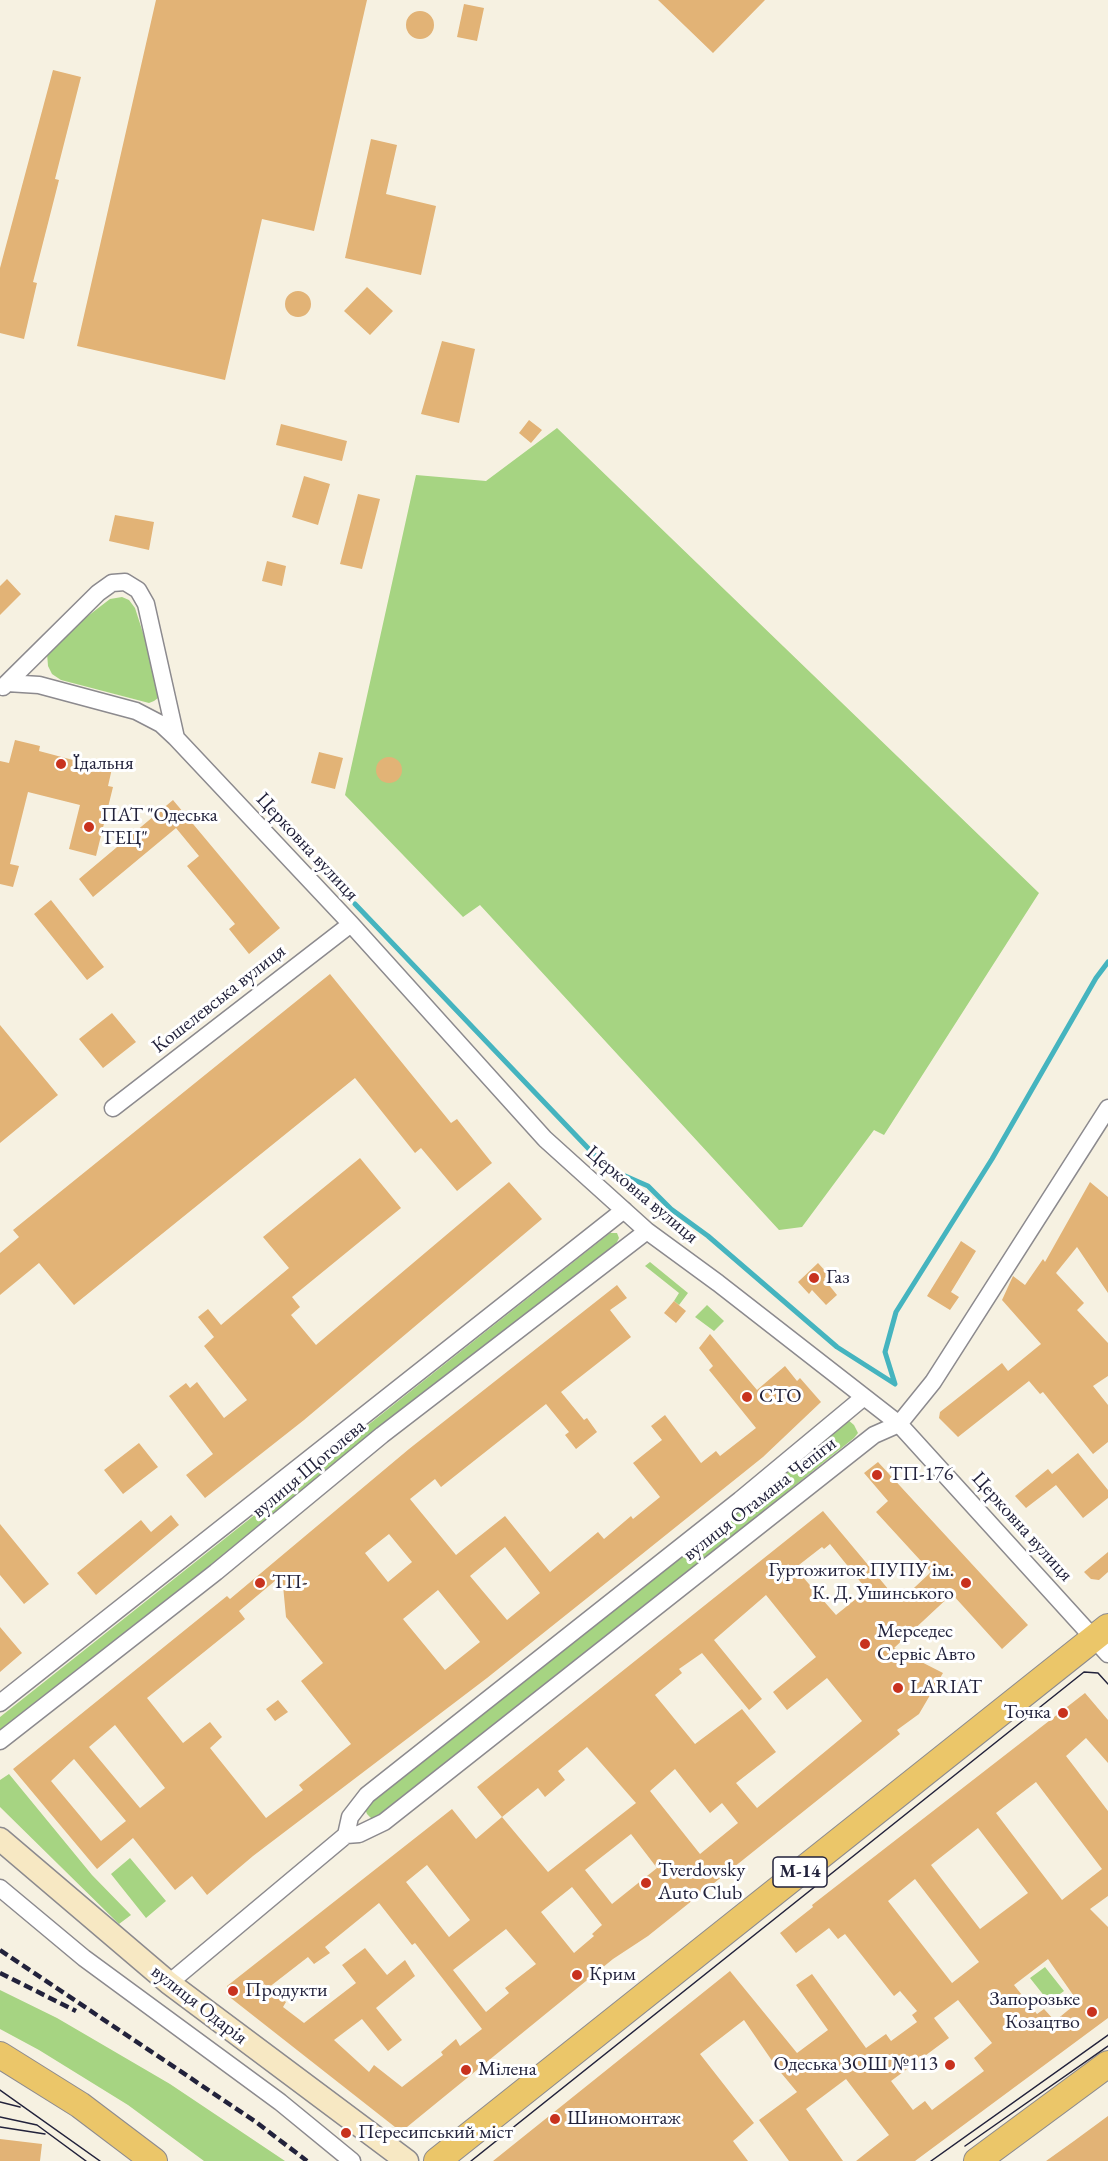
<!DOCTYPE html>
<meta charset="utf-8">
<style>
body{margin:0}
canvas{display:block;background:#f6f1e1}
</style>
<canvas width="1108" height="2161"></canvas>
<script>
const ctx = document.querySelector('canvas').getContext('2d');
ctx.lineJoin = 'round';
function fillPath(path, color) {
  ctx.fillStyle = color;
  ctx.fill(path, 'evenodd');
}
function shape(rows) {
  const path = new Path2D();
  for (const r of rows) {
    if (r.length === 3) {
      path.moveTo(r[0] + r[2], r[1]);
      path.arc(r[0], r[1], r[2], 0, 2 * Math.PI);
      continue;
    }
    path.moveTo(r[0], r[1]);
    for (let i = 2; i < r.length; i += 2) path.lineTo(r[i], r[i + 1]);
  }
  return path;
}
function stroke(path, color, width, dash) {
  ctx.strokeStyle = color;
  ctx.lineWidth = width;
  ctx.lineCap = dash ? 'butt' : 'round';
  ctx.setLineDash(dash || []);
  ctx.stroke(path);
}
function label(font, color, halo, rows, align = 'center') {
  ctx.font = font + ' "EB Garamond",serif';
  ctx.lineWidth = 6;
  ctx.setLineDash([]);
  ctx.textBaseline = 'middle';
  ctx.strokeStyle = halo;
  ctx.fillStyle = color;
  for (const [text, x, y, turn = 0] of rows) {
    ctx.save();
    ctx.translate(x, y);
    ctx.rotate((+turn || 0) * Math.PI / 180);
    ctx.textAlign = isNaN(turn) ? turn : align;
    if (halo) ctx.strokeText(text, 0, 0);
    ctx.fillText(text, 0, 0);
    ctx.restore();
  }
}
fillPath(shape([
 [557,428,1039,893,884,1135,874,1130,802,1227,779,1230,480,905,463,917,345,795,416,475,486,481],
 [122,597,129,600,135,608,160,686,158,698,154,701,149,703,61,680,52,674,48,666,47,653,67,632,110,599],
 [610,1233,617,1233,619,1238,615,1246,0,1736,0,1717],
 [650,1262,688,1293,679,1305,674,1301,679,1293,645,1266],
 [707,1305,724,1321,714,1331,695,1317],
 [847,1419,854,1425,858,1433,854,1438,397,1805,379,1819,372,1819,367,1814,365,1809,369,1802],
 [9,1774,92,1875,131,1915,119,1924,0,1807,0,1780],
 [130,1858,166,1901,146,1918,111,1874],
 [1045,1967,1064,1991,1049,2002,1030,1978],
 [0,1990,57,2018,170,2084,285,2161,204,2161,128,2105,39,2050,0,2029]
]), '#a6d482');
stroke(shape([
 [355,904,607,1168,648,1186,671,1209,708,1236,837,1347,895,1384,885,1352,896,1312,992,1159,1096,978,1108,962]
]), '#45b4bf', 5);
fillPath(shape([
 [156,0,367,0,314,231,262,219,225,380,77,346],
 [658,0,765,0,713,53],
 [464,4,484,8,477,41,457,37],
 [420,25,14],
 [53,70,81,77,55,179,59,180,33,282,37,283,24,339,0,333,0,268],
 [371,139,397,145,386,194,436,206,421,275,345,258],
 [367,287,393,311,370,335,344,311],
 [298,304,13],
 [442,341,475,349,459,423,421,414],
 [529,420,542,430,531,443,519,433],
 [281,424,347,441,342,461,276,445],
 [304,476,330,484,318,525,292,517],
 [358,494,380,499,362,569,340,564],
 [115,515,154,522,149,550,109,541],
 [267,561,286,566,282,586,262,581],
 [7,579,21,594,0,615,0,586],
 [15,740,40,746,39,751,88,764,89,759,113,764,108,786,113,787,96,856,69,849,80,805,28,792,10,864,19,866,13,887,0,884,0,761,9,763],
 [319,752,343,758,335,789,311,783],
 [389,770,13],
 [173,800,280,928,249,954,229,929,235,924,187,866,199,856,176,828,93,897,79,879],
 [51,900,104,967,87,980,34,914],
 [330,974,451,1123,457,1119,492,1163,457,1191,421,1148,415,1153,355,1078,74,1305,39,1263,0,1295,0,1253,19,1237,13,1230],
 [112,1013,136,1042,103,1068,79,1039],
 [0,1025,58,1095,0,1143],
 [360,1158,401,1208,292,1297,300,1307,291,1315,316,1345,509,1182,542,1219,304,1420,205,1498,186,1475,213,1454,169,1396,186,1383,190,1388,197,1382,224,1418,247,1400,204,1346,214,1337,198,1317,208,1309,221,1325,289,1268,263,1237],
 [1090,1182,1108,1197,1108,1293,1077,1247,1056,1273,1084,1303,1077,1310,1108,1343,1108,1376,1093,1386,1108,1405,1108,1442,1093,1454,1043,1392,1040,1394,1029,1381,958,1437,939,1418,940,1412,1002,1363,1008,1371,1041,1344,1002,1300,1013,1276,1025,1285,1043,1259,1045,1262],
 [961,1241,976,1251,951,1292,959,1297,950,1310,927,1296],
 [818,1263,828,1274,824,1279,837,1295,826,1305,812,1290,809,1294,798,1282],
 [617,1285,627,1298,610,1310,631,1337,561,1392,584,1420,587,1418,597,1432,576,1449,565,1435,569,1432,546,1404,441,1487,435,1479,410,1499,456,1555,505,1516,550,1572,598,1532,604,1539,631,1516,633,1519,660,1497,633,1463,662,1440,651,1426,665,1415,701,1463,716,1451,720,1456,756,1428,709,1370,713,1366,699,1348,710,1334,757,1390,785,1366,797,1381,800,1378,821,1402,763,1457,616,1575,487,1678,253,1856,207,1895,192,1876,175,1890,133,1838,97,1869,13,1769,227,1596,230,1599,409,1449],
 [389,1534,412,1562,388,1582,365,1553],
 [505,1547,540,1593,507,1620,470,1576],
 [282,1575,286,1617,323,1663,301,1681,351,1744,299,1785,303,1790,266,1818,210,1748,222,1737,210,1722,183,1743,147,1698,245,1619,239,1611],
 [438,1590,480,1642,445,1670,403,1619],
 [115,1725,165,1788,140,1808,89,1747],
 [74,1759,126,1821,101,1841,51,1781],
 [674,1301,686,1311,676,1323,664,1313],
 [139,1443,158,1467,123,1494,104,1470],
 [1078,1453,1108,1490,1108,1498,1083,1518,1056,1485,1026,1508,1015,1496,1048,1469,1052,1474],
 [878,1462,1028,1625,1002,1649,952,1594,894,1648,943,1673,919,1714,897,1730,900,1734,648,1936,613,1959,407,2127,395,2127,227,1995,227,1986,452,1809,476,1839,502,1817,477,1787,823,1511,899,1602,931,1572,876,1512,888,1501,864,1473],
 [830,1544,867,1590,836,1615,795,1568,822,1547,824,1549],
 [766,1595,816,1657,773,1692,787,1710,827,1678,862,1721,757,1808,736,1783,776,1752,742,1709,695,1744,655,1695,682,1673,679,1669,702,1653,749,1710,762,1699,714,1640],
 [587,1747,636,1803,548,1872,502,1817,538,1788,545,1797,565,1780,558,1771],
 [675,1769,710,1813,722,1803,738,1823,700,1854,650,1791],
 [631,1834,657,1868,612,1904,585,1870],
 [427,1865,470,1920,449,1937,406,1882],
 [572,1887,602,1925,592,1934,594,1936,574,1953,541,1912],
 [379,1903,412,1945,415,1943,482,2029,460,2046,456,2039,441,2052,443,2055,402,2087,374,2065,369,2072,334,2040,362,2019,388,2051,402,2040,376,2008,415,1976,405,1960,387,1975,365,1948,342,1965,356,1983,304,2023,283,2007,286,2002,268,1988,308,1957,314,1964,330,1953,325,1947],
 [506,1929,536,1964,505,1988,509,1993,486,2012,453,1970],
 [171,1515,179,1525,96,1595,77,1573,141,1520,151,1532],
 [0,1524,49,1584,24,1604,0,1575],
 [1108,1552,1108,1572,1099,1580,1091,1579,1084,1572],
 [0,1627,22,1653,0,1672],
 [1085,1693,1108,1720,1108,1763,1086,1738,1066,1756,1108,1811,1108,1896,1090,1909,1108,1927,1108,2018,915,2161,856,2161,889,2135,846,2079,806,2109,843,2161,789,2161,759,2120,797,2092,777,2068,744,2020,700,2054,754,2123,733,2141,748,2161,493,2161,730,1971,797,2053,828,2030,796,1985,812,1974,866,2048,886,2034,891,2041,917,2022,912,2015,917,2011,900,1991,894,1996,845,1934,838,1939,829,1928,796,1953,780,1933,813,1907,812,1905],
 [1036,1782,1102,1869,1062,1900,996,1813],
 [978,1828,1028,1893,980,1929,931,1865],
 [915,1879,979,1962,952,1983,888,1901],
 [1048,1959,1078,2002,1055,2021,1044,2009,1037,2014,1014,1985],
 [958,2000,992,2043,974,2058,984,2071,932,2110,925,2101,913,2110,891,2081,949,2038,934,2018],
 [278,1700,288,1712,275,1721,266,1709],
 [1108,2116,1108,2161,1046,2161,1074,2141],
 [0,2139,42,2144,40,2161,0,2161]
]), '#e2b376');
const street = shape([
 [7,683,39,685,136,711,161,724,176,738,351,924,545,1139,647,1231,718,1283,899,1424,1108,1654],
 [3,687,98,593,112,583,125,582,138,590,146,604,176,738],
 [113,1108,351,924],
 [0,1703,624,1210],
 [0,1741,216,1572,382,1435,647,1231],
 [346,1835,350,1817,367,1795,740,1500,864,1397],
 [0,1888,84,1958,280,2102,352,2161],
 [169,1983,346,1835,359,1834,384,1822,874,1435,899,1424,933,1382,1108,1108]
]);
const secondary = shape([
 [0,1839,169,1983,407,2161]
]);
const primary = shape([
 [0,2055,80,2105,154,2161],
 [437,2161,1108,1627],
 [977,2161,1108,2064]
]);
stroke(street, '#8c8a8e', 19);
stroke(secondary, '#8c8a8e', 25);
stroke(primary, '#8c8a8e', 28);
stroke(street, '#fff', 16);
stroke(secondary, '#f7e8c3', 22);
stroke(primary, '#ebc669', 26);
stroke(shape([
 [0,2090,100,2161],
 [0,2102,20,2107],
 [0,2117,37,2125,86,2161],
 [0,2127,45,2134],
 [965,2146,1108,2046],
 [471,2161,1084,1672,1098,1673,1108,1684],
 [931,2161,1108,2035]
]), '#22223b', 1.5);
stroke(shape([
 [0,1950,256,2122,307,2161],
 [0,1973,76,2011]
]), '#22223b', 4.5, [9, 4.5]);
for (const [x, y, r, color] of [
 [61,764,6,"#c8321e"],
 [89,827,6,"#c8321e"],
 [814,1278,6,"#c8321e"],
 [747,1397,6,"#c8321e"],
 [877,1475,6,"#c8321e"],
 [260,1583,6,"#c8321e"],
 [966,1583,6,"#c8321e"],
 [865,1644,6,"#c8321e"],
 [898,1688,6,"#c8321e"],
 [1063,1713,6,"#c8321e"],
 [646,1883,6,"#c8321e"],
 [577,1975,6,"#c8321e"],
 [233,1991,6,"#c8321e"],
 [1092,2012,6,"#c8321e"],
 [950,2065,6,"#c8321e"],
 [466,2070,6,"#c8321e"],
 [555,2119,6,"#c8321e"],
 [346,2133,6,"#c8321e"]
]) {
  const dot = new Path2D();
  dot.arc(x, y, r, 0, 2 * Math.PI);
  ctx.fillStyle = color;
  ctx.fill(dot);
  stroke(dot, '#fff', 2);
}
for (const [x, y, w] of [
 [800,1872,54]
]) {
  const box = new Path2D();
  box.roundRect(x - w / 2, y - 15, w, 30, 4.5);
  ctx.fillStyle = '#fff';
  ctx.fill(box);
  stroke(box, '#22223b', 1.5);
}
label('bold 18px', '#22223b', null, [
 ["М-14",800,1872]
]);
label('20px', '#22223b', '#fff', [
 ["Їдальня",73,764],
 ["ПАТ \"Одеська",101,816],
 ["ТЕЦ\"",101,839],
 ["Газ",826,1278],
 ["СТО",759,1397],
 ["ТП-176",889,1475],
 ["Гуртожиток ПУПУ ім.",954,1571,"right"],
 ["К. Д. Ушинського",954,1594,"right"],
 ["ТП-",272,1583],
 ["Мерседес",877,1632],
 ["Сервіс Авто",877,1655],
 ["LARIAT",910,1688],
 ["Точка",1051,1713,"right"],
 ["Tverdovsky",658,1871],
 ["Auto Club",658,1894],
 ["Крим",589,1975],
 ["Продукти",245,1991],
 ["Запорозьке",1080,2000,"right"],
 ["Козацтво",1080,2023,"right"],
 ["Одеська ЗОШ №113",938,2065,"right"],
 ["Мілена",478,2070],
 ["Шиномонтаж",567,2119],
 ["Пересипський міст",358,2133]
], 'left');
label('20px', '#22223b', '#fff', [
 ["Церковна вулиця",307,847,47],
 ["Кошелевська вулиця",219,999,-38],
 ["Церковна вулиця",642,1195,40],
 ["вулиця Щоголєва",309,1469,-40],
 ["вулиця Отамана Чепіги",760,1499,-38],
 ["Церковна вулиця",1022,1527,48],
 ["вулиця Одарія",199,2005,38]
]);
</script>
